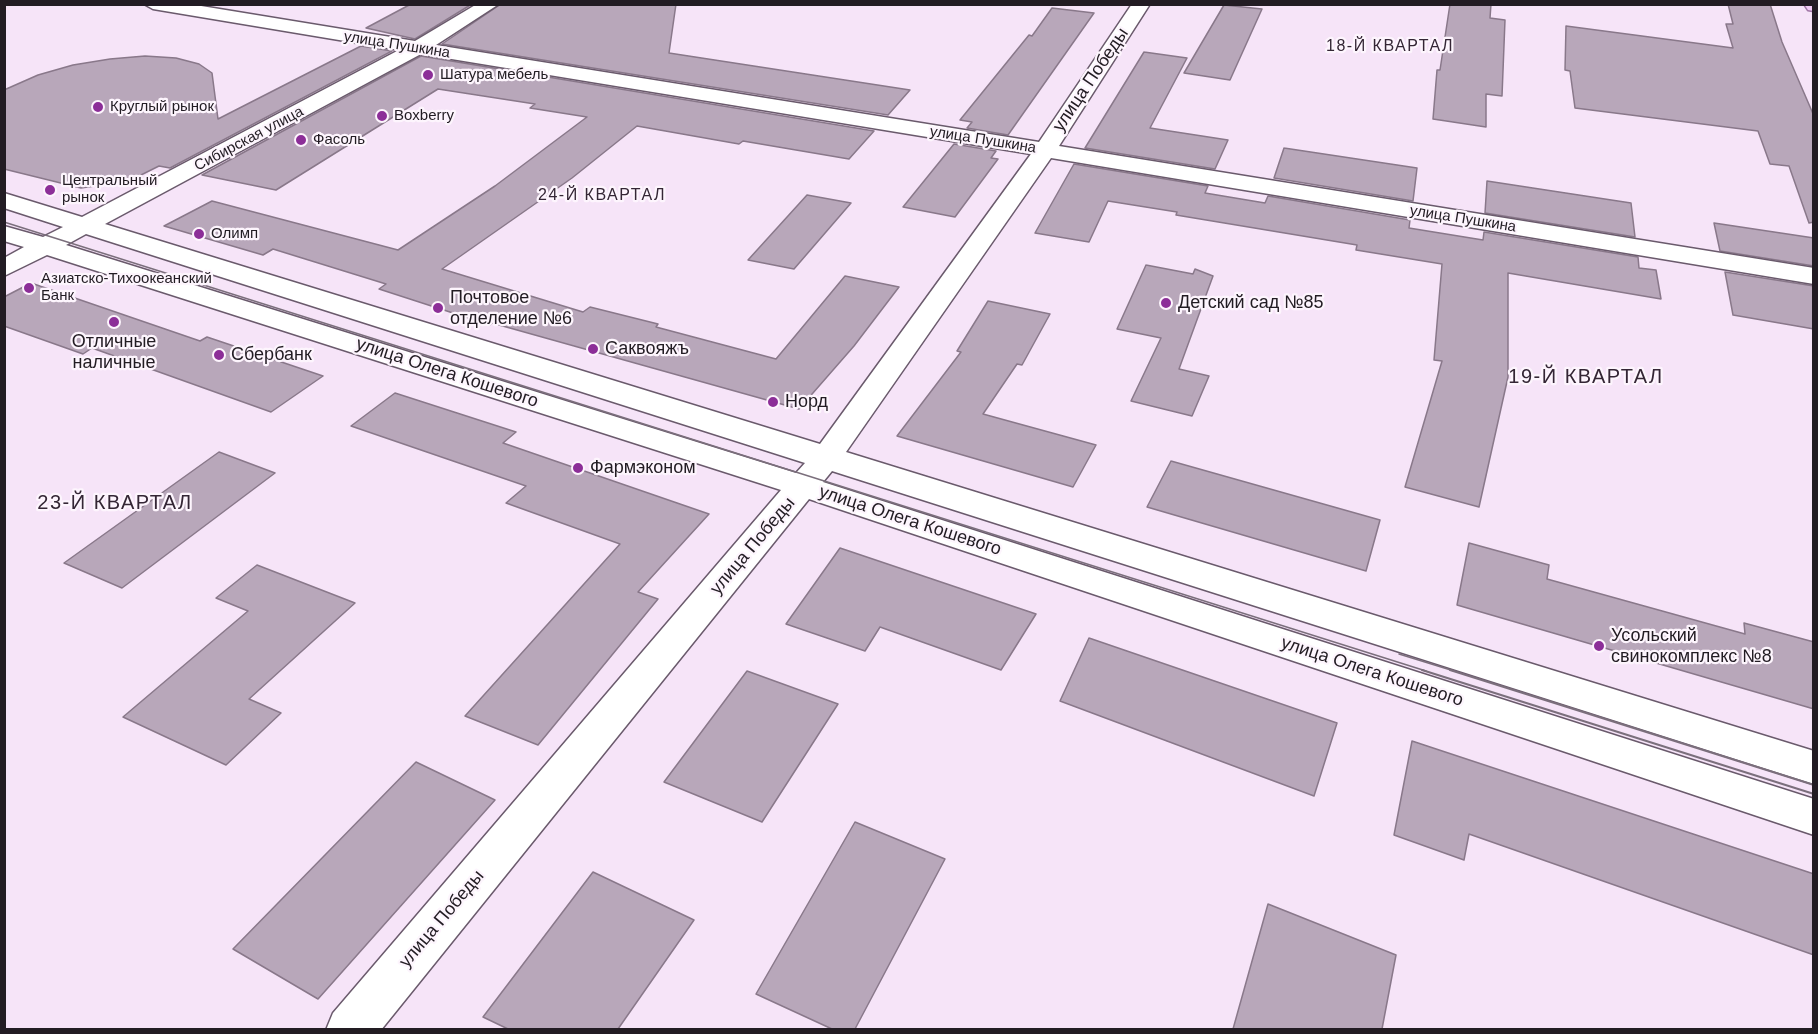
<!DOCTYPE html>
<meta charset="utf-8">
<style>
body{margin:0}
#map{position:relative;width:1818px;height:1034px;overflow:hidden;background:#f6e4f8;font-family:Arial,sans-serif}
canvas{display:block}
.frame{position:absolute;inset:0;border:6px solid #221c23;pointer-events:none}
</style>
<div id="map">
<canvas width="1818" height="1034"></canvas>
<div class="frame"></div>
</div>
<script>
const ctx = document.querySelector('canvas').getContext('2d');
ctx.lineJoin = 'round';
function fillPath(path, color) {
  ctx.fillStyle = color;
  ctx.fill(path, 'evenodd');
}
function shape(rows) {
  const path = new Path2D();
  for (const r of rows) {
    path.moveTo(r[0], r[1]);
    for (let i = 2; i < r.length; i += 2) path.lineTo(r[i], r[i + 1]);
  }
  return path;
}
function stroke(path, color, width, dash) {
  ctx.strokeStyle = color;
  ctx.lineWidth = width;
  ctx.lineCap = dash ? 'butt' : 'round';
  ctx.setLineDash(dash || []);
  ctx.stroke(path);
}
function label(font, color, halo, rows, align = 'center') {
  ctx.font = font + ' Arial,sans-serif';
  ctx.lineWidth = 4.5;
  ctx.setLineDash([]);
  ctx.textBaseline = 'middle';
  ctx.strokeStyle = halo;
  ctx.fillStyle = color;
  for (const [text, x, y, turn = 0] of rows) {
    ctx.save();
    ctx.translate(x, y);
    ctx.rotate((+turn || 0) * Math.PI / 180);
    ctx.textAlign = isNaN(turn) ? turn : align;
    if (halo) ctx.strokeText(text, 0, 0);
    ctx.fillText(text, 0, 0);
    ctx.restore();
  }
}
const building = shape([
 [411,4,472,4,415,39,366,28,411,4],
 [501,4,676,4,669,53,910,90,888,115,442,44,501,4],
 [1450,4,1491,4,1490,18,1505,20,1502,96,1486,94,1486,127,1433,119,1437,70,1440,70,1450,4],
 [1728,4,1770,4,1782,42,1814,116,1814,222,1809,223,1789,166,1770,164,1758,131,1575,108,1570,71,1565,70,1566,26,1733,48,1726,24,1733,24,1728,4],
 [1224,5,1262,9,1230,80,1184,73,1224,5],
 [1052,8,1094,13,1008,135,967,128,972,122,960,120,1029,35,1032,36,1052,8],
 [361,46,392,51,170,168,159,166,129,181,81,188,4,169,4,90,38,75,73,65,110,59,145,56,176,58,199,64,212,73,218,119,361,46],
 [1144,52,1187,58,1150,128,1228,140,1215,169,1085,148,1144,52],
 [421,56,874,131,849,159,743,141,739,144,637,126,572,178,442,269,583,312,590,307,658,324,656,327,776,359,845,276,899,287,854,346,799,409,492,323,490,325,379,289,386,284,273,249,263,255,164,226,212,201,398,250,495,186,587,117,530,108,535,104,438,89,276,190,202,175,421,56],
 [954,144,996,151,991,158,998,159,955,217,903,207,954,144],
 [1284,148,1417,168,1413,201,1274,178,1284,148],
 [1074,164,1208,186,1205,193,1265,203,1268,196,1410,220,1409,228,1483,240,1484,232,1638,257,1639,268,1656,270,1661,299,1508,273,1508,377,1479,507,1405,487,1442,361,1434,360,1442,264,1356,250,1357,245,1176,215,1177,212,1108,201,1089,242,1035,233,1074,164],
 [1487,181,1631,203,1635,237,1485,213,1487,181],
 [807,195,851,203,794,269,748,260,807,195],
 [1714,223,1814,238,1814,266,1720,251,1714,223],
 [1146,265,1193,274,1195,269,1213,276,1179,369,1209,376,1192,416,1131,401,1161,338,1117,329,1146,265],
 [1725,272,1814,286,1814,329,1733,315,1725,272],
 [31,283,200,341,207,337,323,376,271,412,92,348,83,354,4,326,4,297,31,283],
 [988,301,1050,314,1022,365,1017,364,983,414,1096,445,1073,487,897,436,961,352,957,351,988,301],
 [395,393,516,432,503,443,709,514,638,592,658,599,538,745,465,716,620,544,506,503,526,486,351,426,395,393],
 [219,452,275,473,122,588,64,563,219,452],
 [1171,461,1380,520,1366,571,1147,507,1171,461],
 [1469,543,1549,565,1547,579,1745,634,1744,623,1814,642,1814,709,1457,605,1469,543],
 [840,548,1036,614,1001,670,880,627,865,651,786,624,840,548],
 [257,565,355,603,249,699,281,713,226,765,123,717,248,611,216,598,257,565],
 [1089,638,1337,723,1314,796,1060,701,1089,638],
 [747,671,838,704,762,822,664,782,747,671],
 [1412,741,1814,874,1814,955,1469,834,1464,860,1394,835,1412,741],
 [416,762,495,800,318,999,233,949,416,762],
 [855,822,945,859,855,1029,832,1029,756,994,855,822],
 [593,872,694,920,618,1029,508,1029,483,1017,593,872],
 [1268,904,1396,955,1382,1029,1233,1029,1268,904]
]);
fillPath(building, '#b8a7ba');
stroke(building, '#89788a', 1.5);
const minor = shape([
 [144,4,189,4,415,41,477,4,499,4,436,45,1039,142,1132,4,1150,4,1059,146,1814,268,1814,284,1051,158,846,452,1814,751,1814,784,832,471,823,482,1814,799,1814,835,809,499,381,1030,326,1030,333,1013,781,490,47,255,4,276,4,258,24,247,4,241,4,226,43,237,63,227,4,208,4,193,82,217,399,50,153,9,144,4],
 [421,54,1031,154,820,444,105,224,421,54],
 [86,234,805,463,796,473,66,245,86,234]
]);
const major = shape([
 [1804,4,1814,4,1814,11,1808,10,1804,4]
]);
stroke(minor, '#6a5a6c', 3);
stroke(major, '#a177a6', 3);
fillPath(minor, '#fff');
fillPath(major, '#f0cbf4');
stroke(shape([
 [4,222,1426,671],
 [1399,654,1454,671]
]), '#7b6f7c', 1.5);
stroke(shape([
 [1422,670,1814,794],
 [1450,670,1814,785]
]), '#7b6f7c', 2);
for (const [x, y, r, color] of [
 [428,75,6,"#8c2e98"],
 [98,107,6,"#8c2e98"],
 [382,116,6,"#8c2e98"],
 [301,140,6,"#8c2e98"],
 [50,190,6,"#8c2e98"],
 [199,234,6,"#8c2e98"],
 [29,288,6,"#8c2e98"],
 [1166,303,6,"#8c2e98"],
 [438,308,6,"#8c2e98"],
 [114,322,6,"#8c2e98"],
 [593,349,6,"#8c2e98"],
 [219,355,6,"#8c2e98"],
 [773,402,6,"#8c2e98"],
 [578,468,6,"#8c2e98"],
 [1599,646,6,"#8c2e98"]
]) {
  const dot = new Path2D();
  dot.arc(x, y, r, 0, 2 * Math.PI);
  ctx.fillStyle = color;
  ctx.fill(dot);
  stroke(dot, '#fdf5fd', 2);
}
label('15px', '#221c23', '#fdf5fd', [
 ["улица Пушкина",397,45,9],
 ["Сибирская улица",249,139,-28],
 ["улица Пушкина",983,140,9],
 ["улица Пушкина",1463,219,9]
]);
label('15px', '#221c23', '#fdf5fd', [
 ["Шатура мебель",440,75],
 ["Круглый рынок",110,107],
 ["Boxberry",394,116],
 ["Фасоль",313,140],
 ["Центральный",62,181],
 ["рынок",62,198],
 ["Олимп",211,234],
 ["Азиатско-Тихоокеанский",41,279],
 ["Банк",41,296]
], 'left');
ctx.letterSpacing = '1.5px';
label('16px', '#342635', '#fdf5fd', [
 ["18-Й КВАРТАЛ",1390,47],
 ["24-Й КВАРТАЛ",602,196]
]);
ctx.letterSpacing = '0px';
label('18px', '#221c23', '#fdf5fd', [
 ["улица Победы",1091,80,-56],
 ["улица Олега Кошевого",447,373,18],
 ["улица Олега Кошевого",910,521,18],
 ["улица Победы",753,546,-50],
 ["улица Олега Кошевого",1372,672,18],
 ["улица Победы",442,919,-50]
]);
label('18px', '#221c23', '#fdf5fd', [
 ["Почтовое",450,298],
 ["отделение №6",450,319],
 ["Детский сад №85",1178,303],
 ["Отличные",114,342,"center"],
 ["наличные",114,363,"center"],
 ["Саквояжъ",605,349],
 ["Сбербанк",231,355],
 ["Норд",785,402],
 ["Фармэконом",590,468],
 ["Усольский",1611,636],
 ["свинокомплекс №8",1611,657]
], 'left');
ctx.letterSpacing = '1.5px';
label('20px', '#342635', '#fdf5fd', [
 ["19-Й КВАРТАЛ",1586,377],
 ["23-Й КВАРТАЛ",115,503]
]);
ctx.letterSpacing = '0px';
</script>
